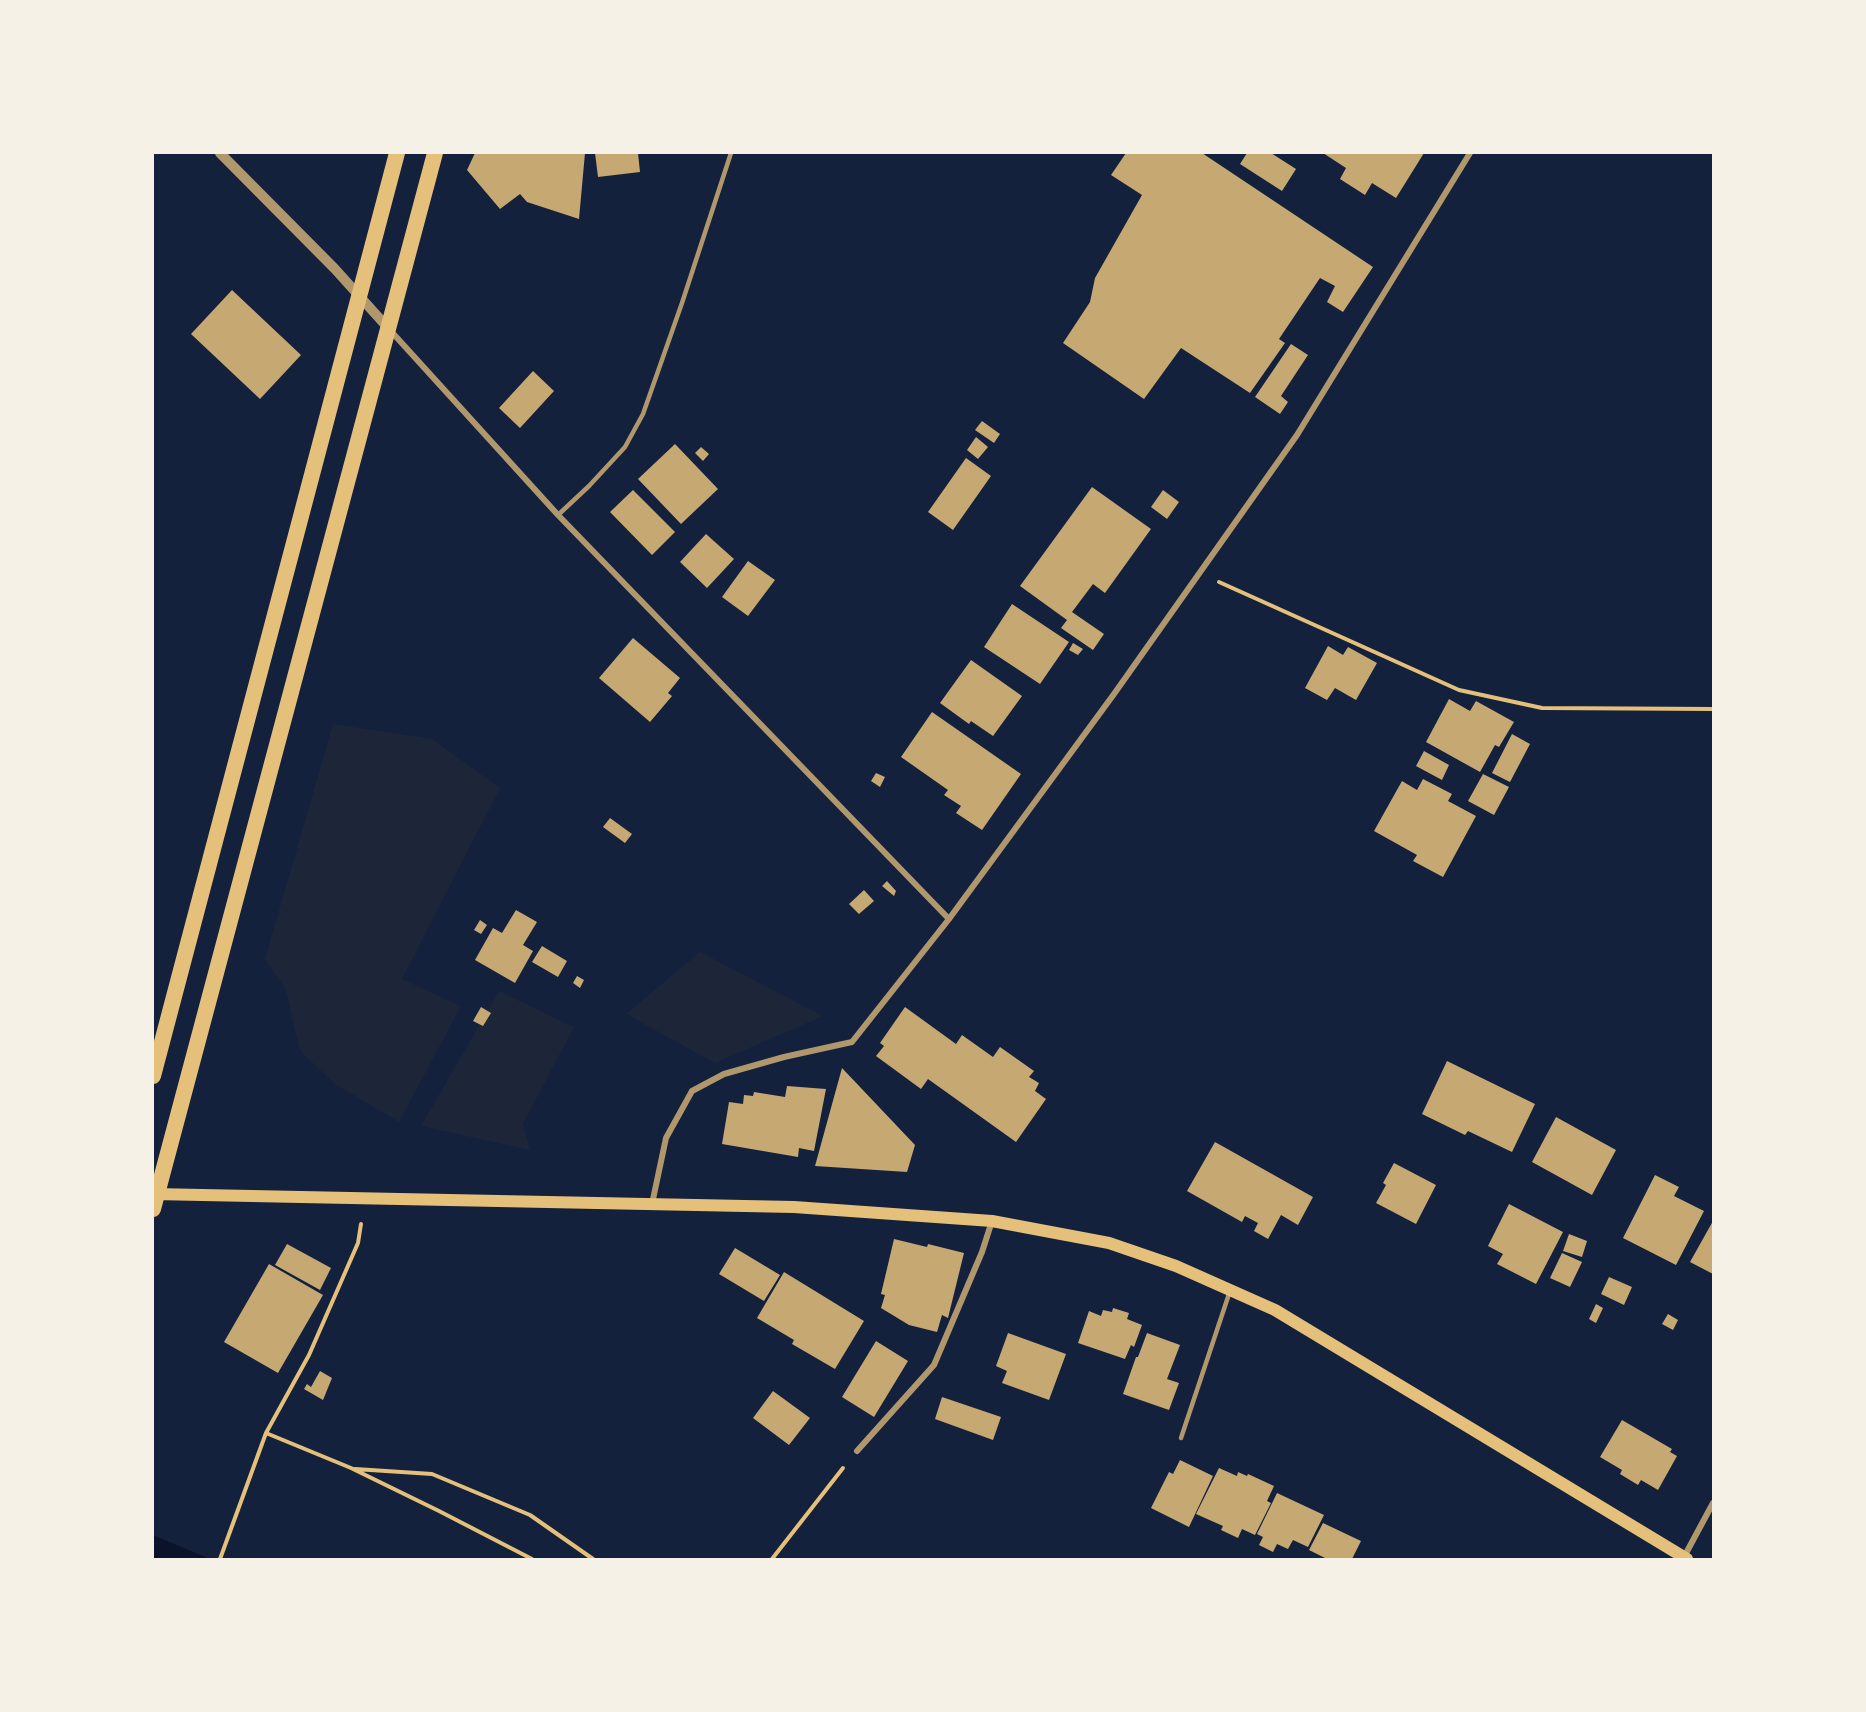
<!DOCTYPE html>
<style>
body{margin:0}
#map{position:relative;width:1866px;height:1712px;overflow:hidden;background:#14213d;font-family:Manrope,sans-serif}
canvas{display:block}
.frame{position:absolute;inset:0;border:154px solid #f6f1e7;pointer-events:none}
</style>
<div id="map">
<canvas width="1866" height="1712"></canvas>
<div class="frame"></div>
</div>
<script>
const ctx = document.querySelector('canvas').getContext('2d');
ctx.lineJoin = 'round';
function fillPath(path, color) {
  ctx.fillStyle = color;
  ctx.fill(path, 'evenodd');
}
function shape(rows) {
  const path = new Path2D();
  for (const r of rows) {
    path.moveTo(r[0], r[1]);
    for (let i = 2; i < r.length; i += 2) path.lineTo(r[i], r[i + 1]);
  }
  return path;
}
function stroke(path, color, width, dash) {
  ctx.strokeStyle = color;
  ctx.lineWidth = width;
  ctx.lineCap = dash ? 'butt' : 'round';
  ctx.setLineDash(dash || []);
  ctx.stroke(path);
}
fillPath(shape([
 [333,724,432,739,500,788,402,979,461,1006,399,1122,335,1084,300,1051,286,990,265,959],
 [700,952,823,1016,715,1063,626,1014],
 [499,991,574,1027,523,1124,530,1150,421,1126]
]), '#1d2539');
fillPath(shape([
 [153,1535,210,1559,153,1559]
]), '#0b132b');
fillPath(shape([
 [475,153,585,153,579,219,527,202,520,194,500,209,467,170],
 [595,153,638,153,640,172,598,177],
 [1126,153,1202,153,1373,267,1343,312,1327,302,1335,286,1320,278,1279,339,1285,343,1250,393,1181,348,1144,399,1063,343,1090,302,1095,278,1142,195,1111,175],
 [1247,153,1271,153,1296,169,1282,191,1240,164],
 [1323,153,1424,153,1396,198,1372,183,1365,195,1340,179,1346,168],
 [232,290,301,355,260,399,191,334],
 [1291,344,1308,355,1281,396,1288,402,1280,414,1255,397],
 [533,371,554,391,520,428,499,408],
 [982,421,1000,434,994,443,975,430],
 [976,437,988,447,978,459,967,450],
 [675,444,718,489,681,524,638,479],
 [701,447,709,454,703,461,695,453],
 [966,458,991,476,953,530,928,512],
 [1092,487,1151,529,1105,593,1093,584,1072,612,1104,634,1093,650,1061,628,1067,620,1020,586],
 [633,490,675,532,652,555,610,512],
 [1163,490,1179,502,1167,519,1151,507],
 [706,534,734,559,707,588,680,562],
 [748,561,775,580,748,616,722,597],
 [1012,604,1069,642,1040,684,984,647],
 [633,638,680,678,668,693,672,696,650,722,599,678],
 [1073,643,1083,649,1078,655,1069,650],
 [1328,646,1343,655,1348,647,1377,663,1356,700,1335,688,1327,700,1305,688],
 [971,660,1022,696,993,736,971,721,969,724,940,703],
 [1449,699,1470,711,1476,701,1514,722,1499,747,1495,745,1480,772,1426,742],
 [932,712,1021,774,982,830,956,813,961,806,944,795,948,790,901,757],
 [1512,734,1530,744,1510,782,1492,773],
 [1424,751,1449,765,1442,780,1416,766],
 [876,773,885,777,880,787,871,781],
 [1483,774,1509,787,1494,815,1468,801],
 [1423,779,1452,794,1448,801,1476,816,1443,877,1413,861,1417,855,1374,831,1402,781,1417,790],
 [610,818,632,834,625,843,603,827],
 [887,881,896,891,894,896,882,886],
 [864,890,874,901,859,914,849,904],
 [516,910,537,922,523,945,533,951,515,983,475,960,493,928,502,933],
 [480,920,487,925,481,934,474,930],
 [542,946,567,961,558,977,532,962],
 [577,976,584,980,580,988,573,983],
 [481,1007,491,1013,483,1026,473,1021],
 [905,1007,956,1044,962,1035,993,1057,1000,1047,1034,1071,1029,1077,1039,1083,1035,1091,1046,1099,1016,1142,928,1079,921,1089,876,1056,884,1046,880,1043],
 [1447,1061,1535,1104,1512,1152,1468,1131,1465,1135,1422,1114],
 [842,1068,915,1145,907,1172,815,1166],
 [787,1086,826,1089,814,1151,799,1148,798,1157,722,1144,729,1102,743,1104,744,1095,753,1096,754,1092,785,1097],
 [1556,1117,1616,1150,1592,1195,1532,1162],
 [1215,1142,1313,1197,1298,1225,1281,1215,1268,1239,1254,1231,1258,1223,1245,1216,1242,1222,1187,1191],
 [1394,1163,1436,1185,1416,1224,1376,1203,1386,1185,1383,1183],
 [1655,1175,1679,1187,1674,1196,1704,1211,1676,1265,1623,1238],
 [1509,1204,1563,1232,1536,1284,1497,1264,1503,1254,1488,1246],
 [1713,1221,1713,1274,1690,1262],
 [1569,1234,1587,1241,1582,1257,1563,1251],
 [894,1239,927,1247,928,1244,964,1253,948,1318,942,1315,937,1332,909,1325,881,1308,885,1295,881,1294],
 [287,1244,331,1268,320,1290,275,1265],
 [735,1248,780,1275,764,1301,719,1274],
 [1562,1253,1582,1262,1570,1287,1550,1278],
 [269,1264,323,1295,278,1373,224,1342],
 [784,1272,864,1321,835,1369,792,1344,794,1340,757,1318],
 [1609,1277,1632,1287,1624,1305,1601,1294],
 [1596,1304,1603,1308,1596,1323,1589,1319],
 [1113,1308,1129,1313,1127,1319,1142,1325,1134,1347,1131,1345,1125,1359,1078,1343,1089,1311,1101,1316,1103,1310,1112,1312],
 [1668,1314,1678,1320,1673,1330,1662,1324],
 [1008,1333,1066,1354,1049,1400,1002,1383,1007,1371,996,1366],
 [1147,1333,1180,1345,1167,1379,1179,1383,1169,1410,1123,1394,1136,1357,1138,1357],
 [876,1341,908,1361,874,1417,842,1397],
 [320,1371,332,1378,323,1400,304,1389,307,1384,311,1387],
 [773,1391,810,1418,789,1445,753,1418],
 [942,1397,1001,1417,993,1440,935,1419],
 [1622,1420,1672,1449,1670,1452,1677,1456,1658,1490,1641,1480,1638,1485,1620,1474,1622,1470,1600,1457],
 [1180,1460,1213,1476,1189,1527,1151,1508,1169,1472,1173,1474],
 [1219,1468,1237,1476,1238,1472,1247,1476,1248,1474,1274,1486,1267,1501,1271,1503,1255,1535,1242,1529,1238,1538,1221,1530,1223,1526,1196,1514],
 [1277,1493,1324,1515,1308,1547,1293,1540,1288,1549,1277,1544,1273,1552,1259,1545,1263,1537,1257,1534],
 [1323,1523,1361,1541,1352,1559,1327,1559,1309,1550]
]), '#c6a872');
stroke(shape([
 [1219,582,1459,690,1542,708,1713,709],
 [266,1433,351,1468,439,1511,532,1559],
 [355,1469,432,1474,530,1515,593,1559],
 [220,1559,266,1433,309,1355,358,1243,361,1224],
 [772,1559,843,1468]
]), '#e5c07b', 4);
stroke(shape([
 [558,515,589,486,625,447,643,414,682,303,731,153],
 [1181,1438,1230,1291]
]), '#b1986c', 4.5);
stroke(shape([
 [389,329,558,515,949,919],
 [652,1204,666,1138,692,1091,724,1074,784,1057,852,1042,949,919,1114,694,1297,435,1470,153],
 [857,1451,934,1365,982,1252,992,1221],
 [1684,1557,1713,1503]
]), '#b1986c', 6);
stroke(shape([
 [220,153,335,269,389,329]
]), '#b1986c', 10);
stroke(shape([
 [153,1194,794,1207,992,1221,1109,1243,1176,1266,1275,1310,1687,1559]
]), '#e5c07b', 12);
stroke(shape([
 [153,1076,397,153],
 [153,1209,435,153]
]), '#e5c07b', 16);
</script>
